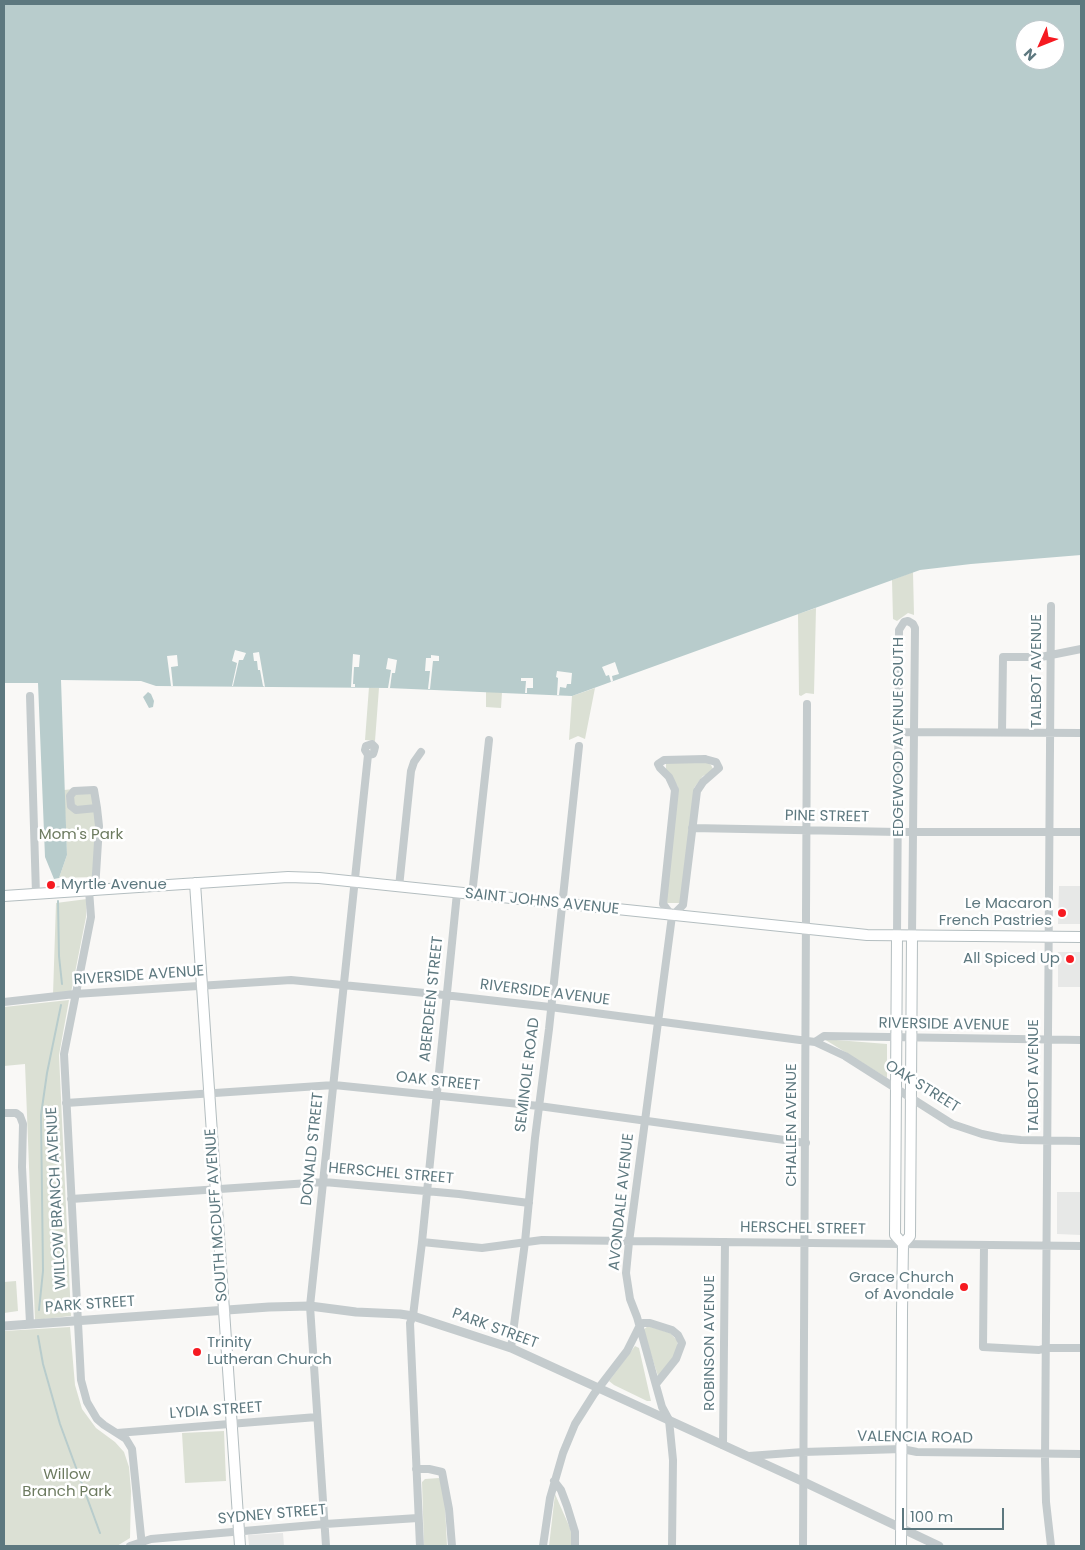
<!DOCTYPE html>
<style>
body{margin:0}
#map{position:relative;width:1085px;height:1550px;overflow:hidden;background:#f9f8f6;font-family:Poppins,sans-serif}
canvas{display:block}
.frame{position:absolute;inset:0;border:5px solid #5d787f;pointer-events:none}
.north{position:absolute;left:1015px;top:20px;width:50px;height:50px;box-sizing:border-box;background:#fff;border:1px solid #bec9cc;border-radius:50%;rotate:226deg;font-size:14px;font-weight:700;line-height:20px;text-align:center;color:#5d787f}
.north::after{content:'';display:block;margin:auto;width:18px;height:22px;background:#f61a21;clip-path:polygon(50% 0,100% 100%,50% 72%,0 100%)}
.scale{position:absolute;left:902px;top:1508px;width:102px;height:22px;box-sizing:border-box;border:2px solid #5d787f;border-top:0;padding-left:6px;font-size:15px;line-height:18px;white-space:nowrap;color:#5d787f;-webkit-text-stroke:4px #fff;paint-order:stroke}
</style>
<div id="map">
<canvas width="1085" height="1550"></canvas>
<div class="frame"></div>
<div class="north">N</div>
<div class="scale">100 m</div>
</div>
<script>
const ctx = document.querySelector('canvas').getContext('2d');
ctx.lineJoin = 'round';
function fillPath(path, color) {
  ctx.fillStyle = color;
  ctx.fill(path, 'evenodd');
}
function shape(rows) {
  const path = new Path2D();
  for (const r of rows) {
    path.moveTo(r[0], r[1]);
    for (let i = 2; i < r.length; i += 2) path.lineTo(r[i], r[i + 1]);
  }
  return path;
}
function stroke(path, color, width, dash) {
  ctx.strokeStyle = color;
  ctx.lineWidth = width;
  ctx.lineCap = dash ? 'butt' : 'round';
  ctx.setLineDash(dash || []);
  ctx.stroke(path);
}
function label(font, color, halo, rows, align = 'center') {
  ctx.font = font + ' Poppins,sans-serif';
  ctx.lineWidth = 5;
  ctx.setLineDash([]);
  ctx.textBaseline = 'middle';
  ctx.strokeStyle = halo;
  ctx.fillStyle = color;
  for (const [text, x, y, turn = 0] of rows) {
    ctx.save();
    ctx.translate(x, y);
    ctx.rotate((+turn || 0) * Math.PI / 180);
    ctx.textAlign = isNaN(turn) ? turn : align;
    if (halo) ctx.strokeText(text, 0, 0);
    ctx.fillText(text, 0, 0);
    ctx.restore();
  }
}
fillPath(shape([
 [1059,886,1081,886,1081,924,1058,924],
 [1058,952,1081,952,1081,987,1058,987],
 [1057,1192,1081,1192,1081,1235,1057,1234],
 [283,1533,284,1546,249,1546,248,1535]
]), '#e7e8e7');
fillPath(shape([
 [913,572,914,615,908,613,897,621,893,619,892,580],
 [816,608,814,694,806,693,801,696,799,695,798,614],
 [369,687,379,688,375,741,365,740],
 [595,688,585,739,578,736,569,740,572,696],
 [486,692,502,692,501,708,486,707],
 [669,761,708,763,711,765,713,769,711,773,703,776,694,788,682,903,666,903,678,787,671,775,666,770,666,764],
 [92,787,96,820,93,877,59,878,67,855,64,790],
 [87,899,86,917,71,993,53,995,56,903],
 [69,1000,59,1055,71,1316,35,1320,25,1064,4,1066,4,1007],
 [824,1039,887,1044,887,1078],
 [16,1281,18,1311,4,1313,4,1282],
 [648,1326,670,1333,677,1340,678,1347,673,1358,658,1376,643,1330],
 [70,1327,75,1385,82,1409,96,1428,115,1442,124,1452,129,1467,131,1491,130,1538,117,1546,4,1546,4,1331],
 [635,1346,639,1348,651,1401,647,1401,614,1385,609,1381],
 [224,1431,226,1481,185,1483,182,1433],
 [439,1478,444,1485,447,1546,424,1546,422,1482,425,1479],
 [555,1494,570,1528,573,1542,573,1546,549,1546]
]), '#dbe0d4');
fillPath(shape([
 [4,4,1081,4,1081,555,971,564,920,570,572,696,388,688,156,686,141,681,61,680,67,855,59,878,54,879,45,857,38,683,4,683],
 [1025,30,1055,30,1055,60,1025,60],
 [148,692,151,694,154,701,153,707,149,708,143,697]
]), '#b8cccc');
fillPath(shape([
 [235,650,246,653,243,660,239,660,233,686,232,686,237,663,232,661],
 [259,652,265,687,263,686,260,670,258,670,257,661,254,661,253,653],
 [353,654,360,655,359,667,354,667,353,684,355,684,355,687,351,687],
 [177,655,178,666,171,667,173,686,171,686,167,656],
 [431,655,439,656,439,661,433,661,430,689,428,689,430,671,425,671,426,658,431,658],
 [388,658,397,660,395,673,392,673,390,688,388,688,391,670,386,669],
 [615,662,619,674,612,676,613,681,611,682,609,675,606,676,602,667],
 [557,671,572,673,571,684,567,684,566,688,560,687,559,695,557,695,558,678,556,677],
 [521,678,533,678,533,688,527,688,527,693,525,693,526,681,521,681]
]), '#f9f8f6');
stroke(shape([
 [58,901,59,956,62,984],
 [39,1310,43,1271,41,1115,47,1073,61,1005],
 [38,1336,43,1364,60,1424,100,1533]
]), '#b8cccc', 2);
const secondary = shape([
 [195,883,240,1546],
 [4,896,288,877,319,878,867,935,1081,937],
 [897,936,895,1235,903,1244],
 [901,1546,902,1312,903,1244,910,1236,912,936]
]);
stroke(secondary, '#b4bec0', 12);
stroke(shape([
 [1051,606,1045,1460,1046,1502,1051,1546],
 [30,696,36,894],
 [899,732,1081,733],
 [1002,732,1003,657,1041,657,1081,649],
 [705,759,716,762,719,768,703,782,697,791,683,905,672,916,663,904,675,790,669,777,660,768,658,764,664,760,705,759],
 [692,828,898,832,1081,832],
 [399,887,411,771,414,762,421,752],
 [89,890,91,917,64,1054,81,1380,87,1402,97,1419,104,1425,126,1439,132,1449,142,1546],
 [95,890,99,826,97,808,94,790,74,791,70,796,71,806,76,810,97,808],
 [472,895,489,740],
 [672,916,629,1242,626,1273,630,1299,637,1317,662,1407,669,1420,673,1460,672,1546],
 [897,936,899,630,904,622,908,621,913,624,915,628,912,936],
 [4,1002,75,994,291,980,435,994,550,1007,815,1042,824,1036,1081,1040],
 [815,1042,845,1056,952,1124,982,1134,1001,1138,1021,1140,1081,1141],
 [66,1103,334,1085,539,1106,806,1143],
 [4,1113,16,1113,20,1116,23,1124,22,1167,30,1323],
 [71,1199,324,1182,459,1194,529,1203],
 [422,1242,482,1248,542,1240,1081,1246],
 [984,1245,983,1347,1039,1350,1046,1348,1081,1348],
 [511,1348,525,1242,535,1138,549,1029,579,746],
 [117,1433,317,1417],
 [723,1445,725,1242],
 [749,1456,803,1452,902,1449,917,1452,1081,1454],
 [416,1469,429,1469,442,1472,449,1509,452,1546],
 [554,1481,561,1490,567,1506,575,1532,575,1546],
 [130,1546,151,1539,325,1524,418,1518],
 [326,1546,310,1306,368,755,365,750,366,746,372,744,375,747,374,751,373,754,368,755],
 [420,1546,410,1323,413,1316,422,1242,457,893],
 [543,1546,550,1498,563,1453,575,1424,594,1394,627,1351,639,1327,643,1323,650,1323,672,1330,678,1335,682,1343,676,1359,656,1384],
 [803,1546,807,704]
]), '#c4cbcd', 8);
stroke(shape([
 [4,1326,269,1307,310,1306,356,1312,400,1314,413,1316,511,1348,804,1482,939,1546]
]), '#c4cbcd', 9);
stroke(secondary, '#fff', 10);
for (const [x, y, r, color] of [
 [51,885,5,"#f61a21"],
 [1062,913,5,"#f61a21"],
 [1070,959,5,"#f61a21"],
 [964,1287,5,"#f61a21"],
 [197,1352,5,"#f61a21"]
]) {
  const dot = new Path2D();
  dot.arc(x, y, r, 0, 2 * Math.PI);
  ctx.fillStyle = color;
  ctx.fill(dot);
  stroke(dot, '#fff', 2);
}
label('15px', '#5d787f', '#fff', [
 ["TALBOT AVENUE",1037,671,-90],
 ["EDGEWOOD AVENUE SOUTH",899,737,-90],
 ["PINE STREET",827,817,1],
 ["SAINT JOHNS AVENUE",542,902,6],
 ["RIVERSIDE AVENUE",139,976,-4],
 ["RIVERSIDE AVENUE",545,993,7],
 ["ABERDEEN STREET",432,999,-84],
 ["RIVERSIDE AVENUE",944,1025,1],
 ["SEMINOLE ROAD",528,1075,-83],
 ["TALBOT AVENUE",1034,1076,-90],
 ["OAK STREET",438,1082,6],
 ["OAK STREET",922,1087,32],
 ["CHALLEN AVENUE",792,1125,-90],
 ["DONALD STREET",313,1149,-84],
 ["HERSCHEL STREET",391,1174,5],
 ["WILLOW BRANCH AVENUE",57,1198,-93],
 ["AVONDALE AVENUE",622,1202,-84],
 ["SOUTH MCDUFF AVENUE",217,1215,-94],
 ["HERSCHEL STREET",803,1229,1],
 ["PARK STREET",90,1305,-4],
 ["PARK STREET",495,1329,20],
 ["ROBINSON AVENUE",710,1343,-90],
 ["LYDIA STREET",216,1411,-4],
 ["VALENCIA ROAD",915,1438,1],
 ["SYDNEY STREET",272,1515,-5]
]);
label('15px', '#6d7b60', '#fff', [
 ["Mom's Park",81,835],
 ["Willow",67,1475],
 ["Branch Park",67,1492]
]);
label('15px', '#5d787f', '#fff', [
 ["Myrtle Avenue",61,885,"left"],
 ["Le Macaron",1052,904],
 ["French Pastries",1052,921],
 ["All Spiced Up",1060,959],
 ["Grace Church",954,1278],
 ["of Avondale",954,1295],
 ["Trinity",207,1343,"left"],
 ["Lutheran Church",207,1360,"left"]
], 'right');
</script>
